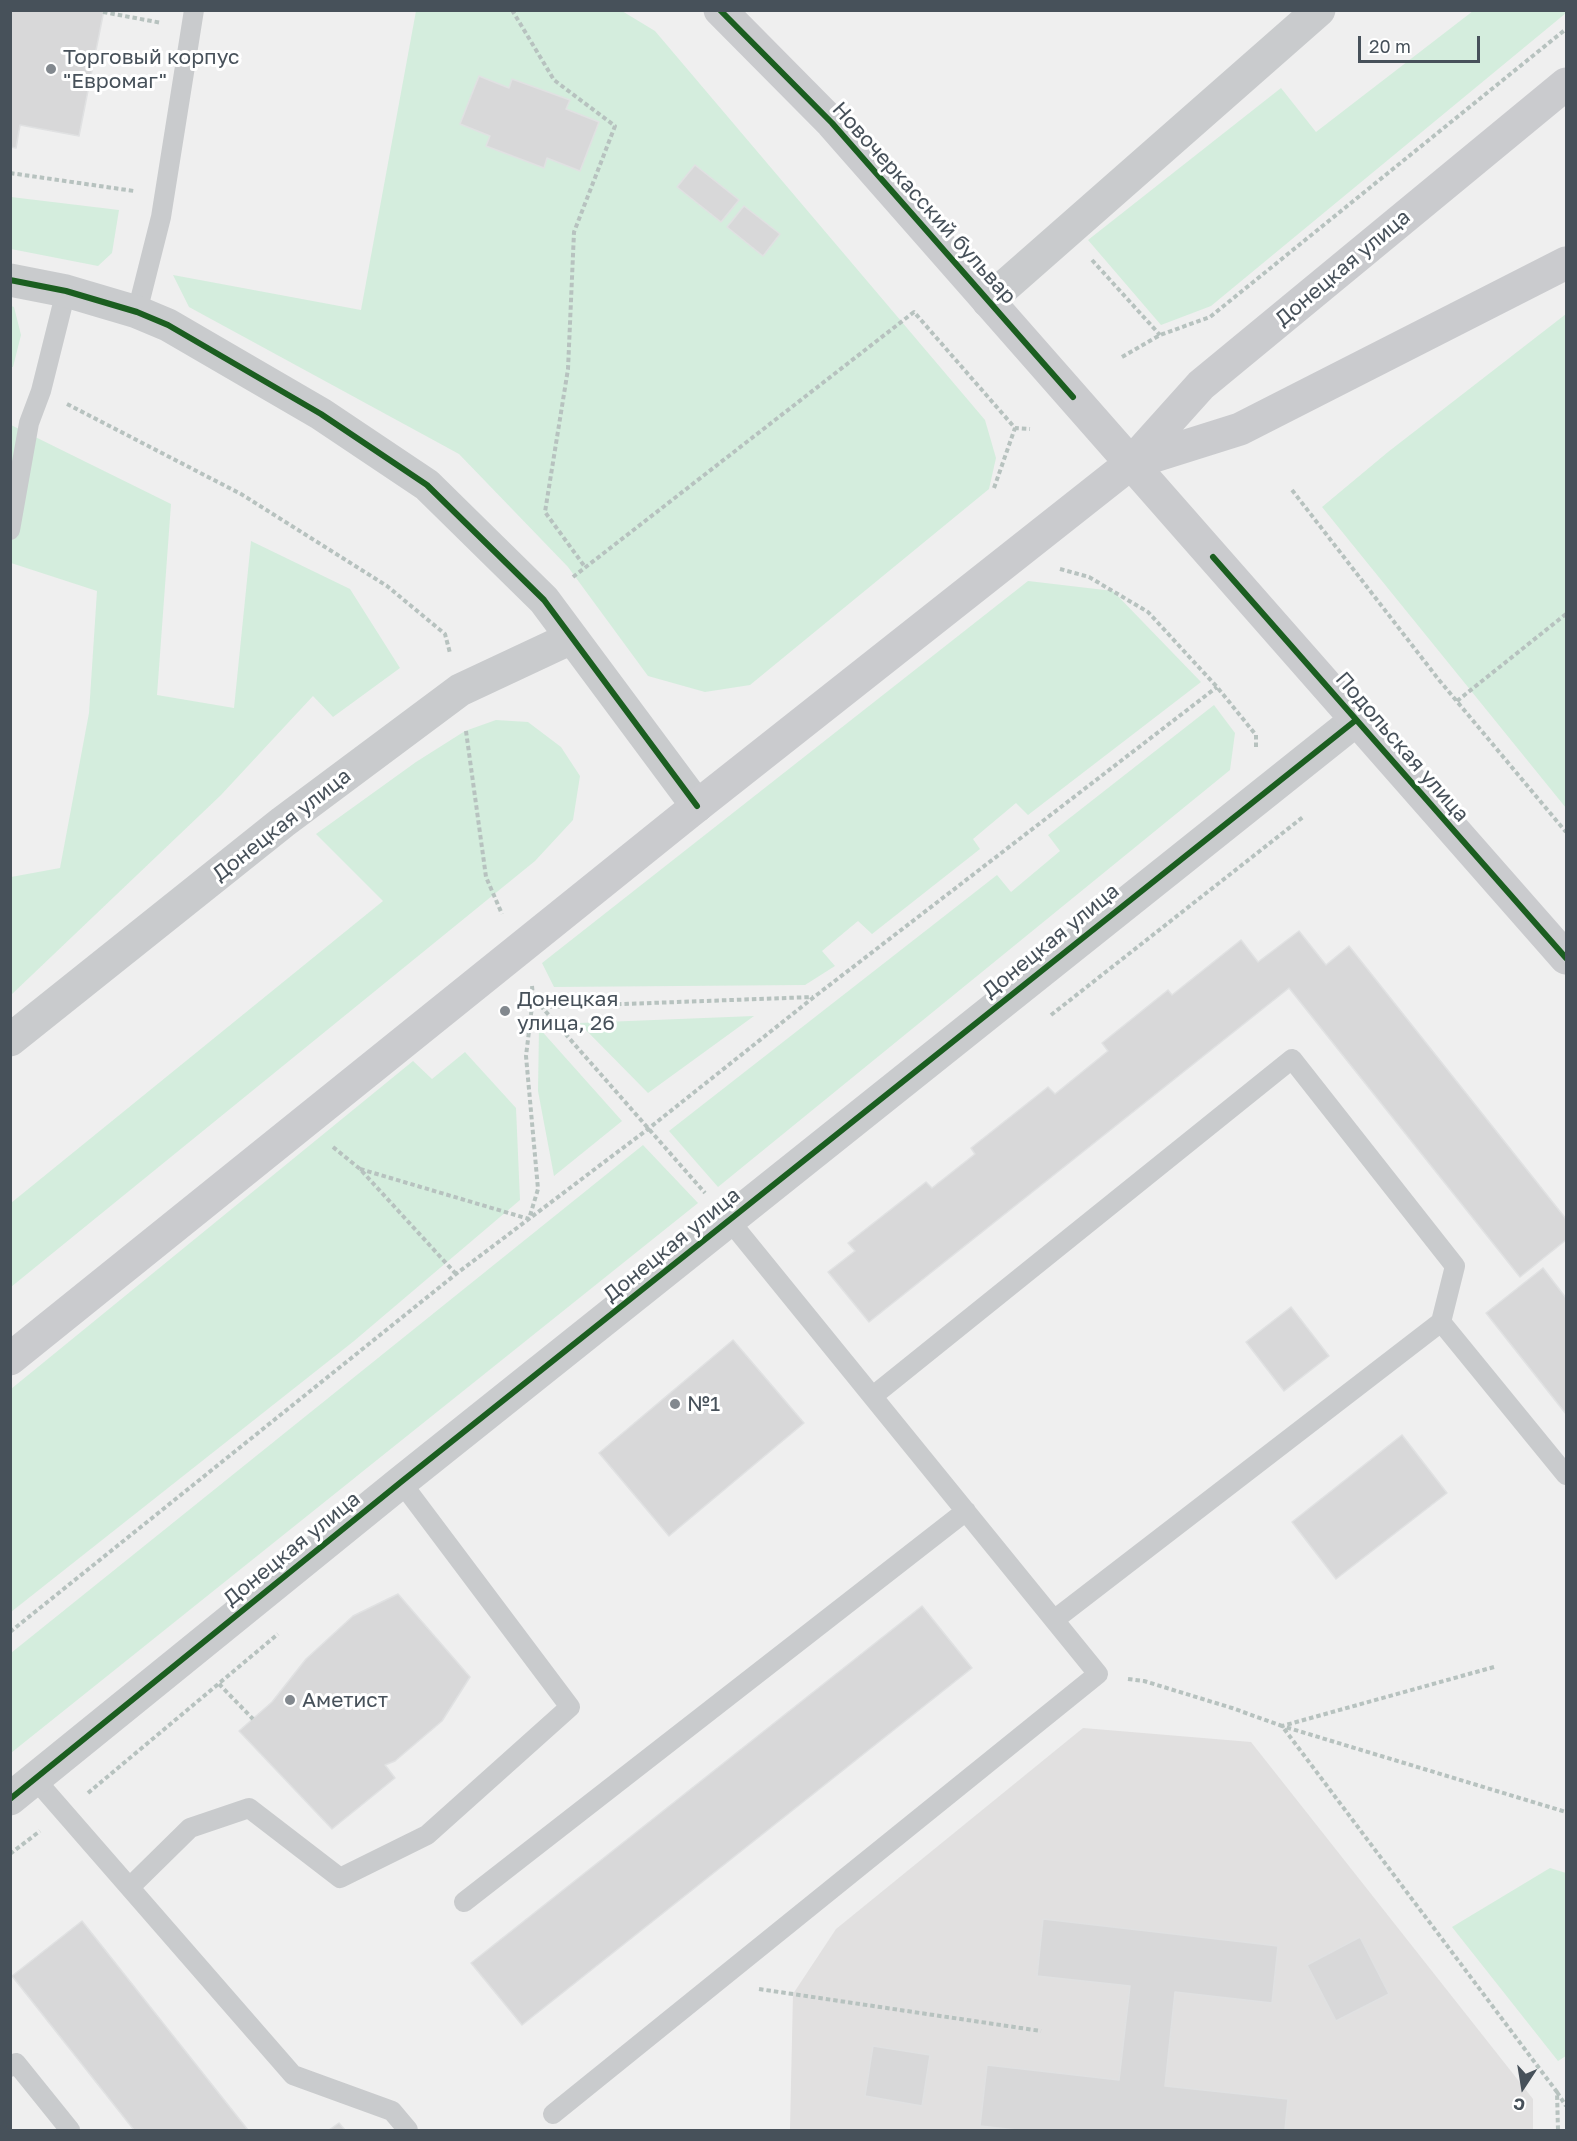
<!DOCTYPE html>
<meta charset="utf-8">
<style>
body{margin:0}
#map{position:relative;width:1577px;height:2141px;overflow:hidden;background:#efefef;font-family:"Golos Text",sans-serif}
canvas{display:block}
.frame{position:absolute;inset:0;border:12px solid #47515a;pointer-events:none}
.north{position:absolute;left:1493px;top:2057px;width:60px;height:60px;-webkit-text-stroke:4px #fff;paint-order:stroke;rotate:192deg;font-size:16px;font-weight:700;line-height:24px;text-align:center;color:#47515a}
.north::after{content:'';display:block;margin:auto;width:21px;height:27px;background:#47515a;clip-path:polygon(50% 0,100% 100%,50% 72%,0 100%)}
.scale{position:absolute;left:1358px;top:36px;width:122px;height:27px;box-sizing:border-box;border:3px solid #47515a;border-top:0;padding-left:8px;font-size:18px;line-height:21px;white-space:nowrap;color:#47515a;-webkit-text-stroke:4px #fff;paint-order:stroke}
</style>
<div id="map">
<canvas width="1577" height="2141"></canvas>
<div class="frame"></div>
<div class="north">С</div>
<div class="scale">20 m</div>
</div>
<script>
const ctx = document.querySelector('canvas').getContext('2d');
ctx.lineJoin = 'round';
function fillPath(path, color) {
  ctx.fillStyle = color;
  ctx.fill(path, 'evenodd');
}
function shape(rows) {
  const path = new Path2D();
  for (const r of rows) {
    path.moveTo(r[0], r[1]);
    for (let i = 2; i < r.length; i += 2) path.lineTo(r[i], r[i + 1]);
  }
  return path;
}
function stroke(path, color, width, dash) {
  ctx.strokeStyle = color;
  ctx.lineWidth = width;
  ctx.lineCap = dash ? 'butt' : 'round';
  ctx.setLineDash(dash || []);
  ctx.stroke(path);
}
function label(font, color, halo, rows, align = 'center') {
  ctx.font = font + ' "Golos Text",sans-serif';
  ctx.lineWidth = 6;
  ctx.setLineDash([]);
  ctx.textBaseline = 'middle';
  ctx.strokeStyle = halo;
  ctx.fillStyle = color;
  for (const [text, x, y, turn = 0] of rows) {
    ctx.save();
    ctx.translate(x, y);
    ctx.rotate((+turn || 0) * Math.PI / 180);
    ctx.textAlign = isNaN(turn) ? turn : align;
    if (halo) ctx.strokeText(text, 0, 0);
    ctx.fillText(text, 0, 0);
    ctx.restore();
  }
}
fillPath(shape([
 [1083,1728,1251,1742,1533,2099,1533,2130,790,2130,793,1994,836,1929]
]), '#e1e0e0');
fillPath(shape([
 [416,11,622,11,655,31,985,420,996,458,989,489,750,685,705,692,648,676,568,567,459,454,189,307,173,275,361,310],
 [1473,11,1566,10,1566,13,1211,306,1161,325,1088,240,1281,88,1316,132],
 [11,197,119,210,112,253,98,266,11,249],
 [11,306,14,307,21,335,13,367,10,367],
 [1566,314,1566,808,1322,507,1388,452],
 [11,425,171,504,157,695,234,708,251,541,350,589,400,668,333,717,313,696,221,795,11,995,11,877,60,868,89,713,97,591,11,563],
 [1028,581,1113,591,1201,682,1028,815,1016,803,973,839,980,849,872,934,858,921,822,951,835,966,805,985,554,987,542,963],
 [1214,705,1235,733,1230,770,718,1187,669,1131,997,875,1011,892,1060,851,1048,835],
 [496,720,528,722,561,747,580,776,573,820,535,861,11,1287,11,1203,383,901,316,834,416,762,465,731],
 [754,1016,648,1093,579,1023],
 [539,1028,622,1121,554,1176,538,1091],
 [465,1052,516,1108,520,1200,354,1341,11,1612,11,1389,413,1061,432,1079],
 [643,1145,698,1203,11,1753,11,1653],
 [1550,1868,1566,1873,1566,2056,1558,2061,1452,1927]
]), '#d4eddd');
const building = shape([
 [10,10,104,10,79,136,20,125,16,148,10,147,10,10],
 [479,76,509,88,512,79,570,100,566,109,599,122,580,171,547,158,544,168,486,146,490,136,460,124,479,76],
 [695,165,739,200,721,222,677,187,695,165],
 [744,206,780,234,763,256,727,227,744,206],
 [1299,931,1326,965,1349,946,1566,1219,1566,1240,1520,1277,1289,988,869,1322,828,1272,855,1251,848,1243,926,1182,932,1188,975,1154,971,1148,1048,1087,1055,1094,1108,1051,1102,1043,1168,990,1172,995,1241,940,1258,962,1299,931],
 [1543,1268,1566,1298,1566,1414,1486,1313,1543,1268],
 [1291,1307,1329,1356,1284,1391,1246,1342,1291,1307],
 [733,1340,804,1423,669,1536,599,1453,733,1340],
 [1402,1435,1447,1493,1336,1579,1292,1522,1402,1435],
 [398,1594,470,1677,442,1721,395,1761,385,1765,395,1778,332,1829,239,1731,272,1702,306,1659,353,1616,398,1594],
 [922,1606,972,1668,522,2025,471,1963,922,1606],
 [1043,1919,1278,1946,1272,2003,1175,1992,1165,2086,1288,2099,1285,2130,1017,2130,980,2126,987,2065,1119,2080,1130,1986,1037,1976,1043,1919],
 [82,1921,248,2130,134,2130,12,1976,82,1921],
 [1360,1937,1389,1994,1336,2021,1307,1965,1360,1937],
 [873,2046,930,2055,922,2106,865,2096,873,2046],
 [339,2123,345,2130,329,2130,339,2123]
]);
fillPath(building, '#d8d8d9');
stroke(building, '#e0e1e2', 1.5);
stroke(shape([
 [512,10,554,80,615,126,574,232,568,369,545,512,585,567],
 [103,12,162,23],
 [10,173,134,191],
 [1092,260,1160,335],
 [1122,357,1160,335,1210,317,1566,29],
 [67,404,241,494,387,586,445,634,450,653],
 [994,488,1015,428],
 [1292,490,1439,680,1566,832],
 [1060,569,1089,577,1148,612,1217,687,1256,735,1256,750],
 [573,577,914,312,1015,428,1030,429],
 [1457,701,1566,614],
 [466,731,486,877,502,914],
 [532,986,533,997,705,1193],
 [542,1007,813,997],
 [1051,1015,1303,817],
 [333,1147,360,1169,456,1274],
 [360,1169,529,1219,538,1189,526,1056,533,998],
 [10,1632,456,1274,648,1129,814,997,1217,687],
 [1494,1667,1282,1726,1566,1812],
 [1128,1679,1144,1681,1232,1708,1282,1726,1557,2092,1558,2130],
 [219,1684,253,1719],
 [88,1793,278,1634],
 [10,1854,40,1831],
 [759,1989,1041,2031],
 [1557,2092,1566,2106]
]), '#b7c2bf', 4, [4.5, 3]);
stroke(shape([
 [137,312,161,217,194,10],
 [10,530,29,423,41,391,66,291],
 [1441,1322,1566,1475],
 [873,1396,1292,1059,1455,1266,1441,1322,1054,1620],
 [35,1779,293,2075,392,2111,408,2130],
 [130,1887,190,1828,249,1808,340,1878,427,1835,570,1707,401,1482],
 [464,1902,966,1511],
 [10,2067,16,2063,70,2130],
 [553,2114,1098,1674,729,1220]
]), '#c9cbcd', 20);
stroke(shape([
 [10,280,66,291,137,312,168,325,321,414,427,485,544,600,697,806],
 [988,301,1319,10],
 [10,1040,283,822,460,690,571,638],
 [10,1799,401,1482,1356,720]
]), '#c9cbcd', 33);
stroke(shape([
 [720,10,832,123,1566,958],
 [1132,463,1240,429,1566,263],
 [10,1359,697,806,1130,464,1201,385,1566,84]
]), '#cacbce', 33);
stroke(shape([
 [720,10,832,123,1073,397],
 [10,280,66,291,137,312,168,325,321,414,427,485,544,600,697,806],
 [1213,557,1566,958],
 [10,1799,401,1482,1356,720]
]), '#1b5e20', 6);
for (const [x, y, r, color] of [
 [51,69,6,"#82888e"],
 [505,1011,6,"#82888e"],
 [675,1404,6,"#82888e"],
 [290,1700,6,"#82888e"]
]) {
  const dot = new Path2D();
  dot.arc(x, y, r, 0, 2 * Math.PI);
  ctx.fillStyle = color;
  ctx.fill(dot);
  stroke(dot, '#fff', 2);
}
label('21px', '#47515a', '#fff', [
 ["Торговый корпус",63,57],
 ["\"Евромаг\"",63,81],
 ["Донецкая",517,999],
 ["улица, 26",517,1023],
 ["№1",687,1404],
 ["Аметист",302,1700]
], 'left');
label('21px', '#47515a', '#fff', [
 ["Новочеркасский бульвар",924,203,48],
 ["Донецкая улица",1343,268,-40],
 ["Подольская улица",1402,747,49],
 ["Донецкая улица",282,825,-38],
 ["Донецкая улица",1051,941,-39],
 ["Донецкая улица",672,1245,-39],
 ["Донецкая улица",292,1549,-39]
]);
</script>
